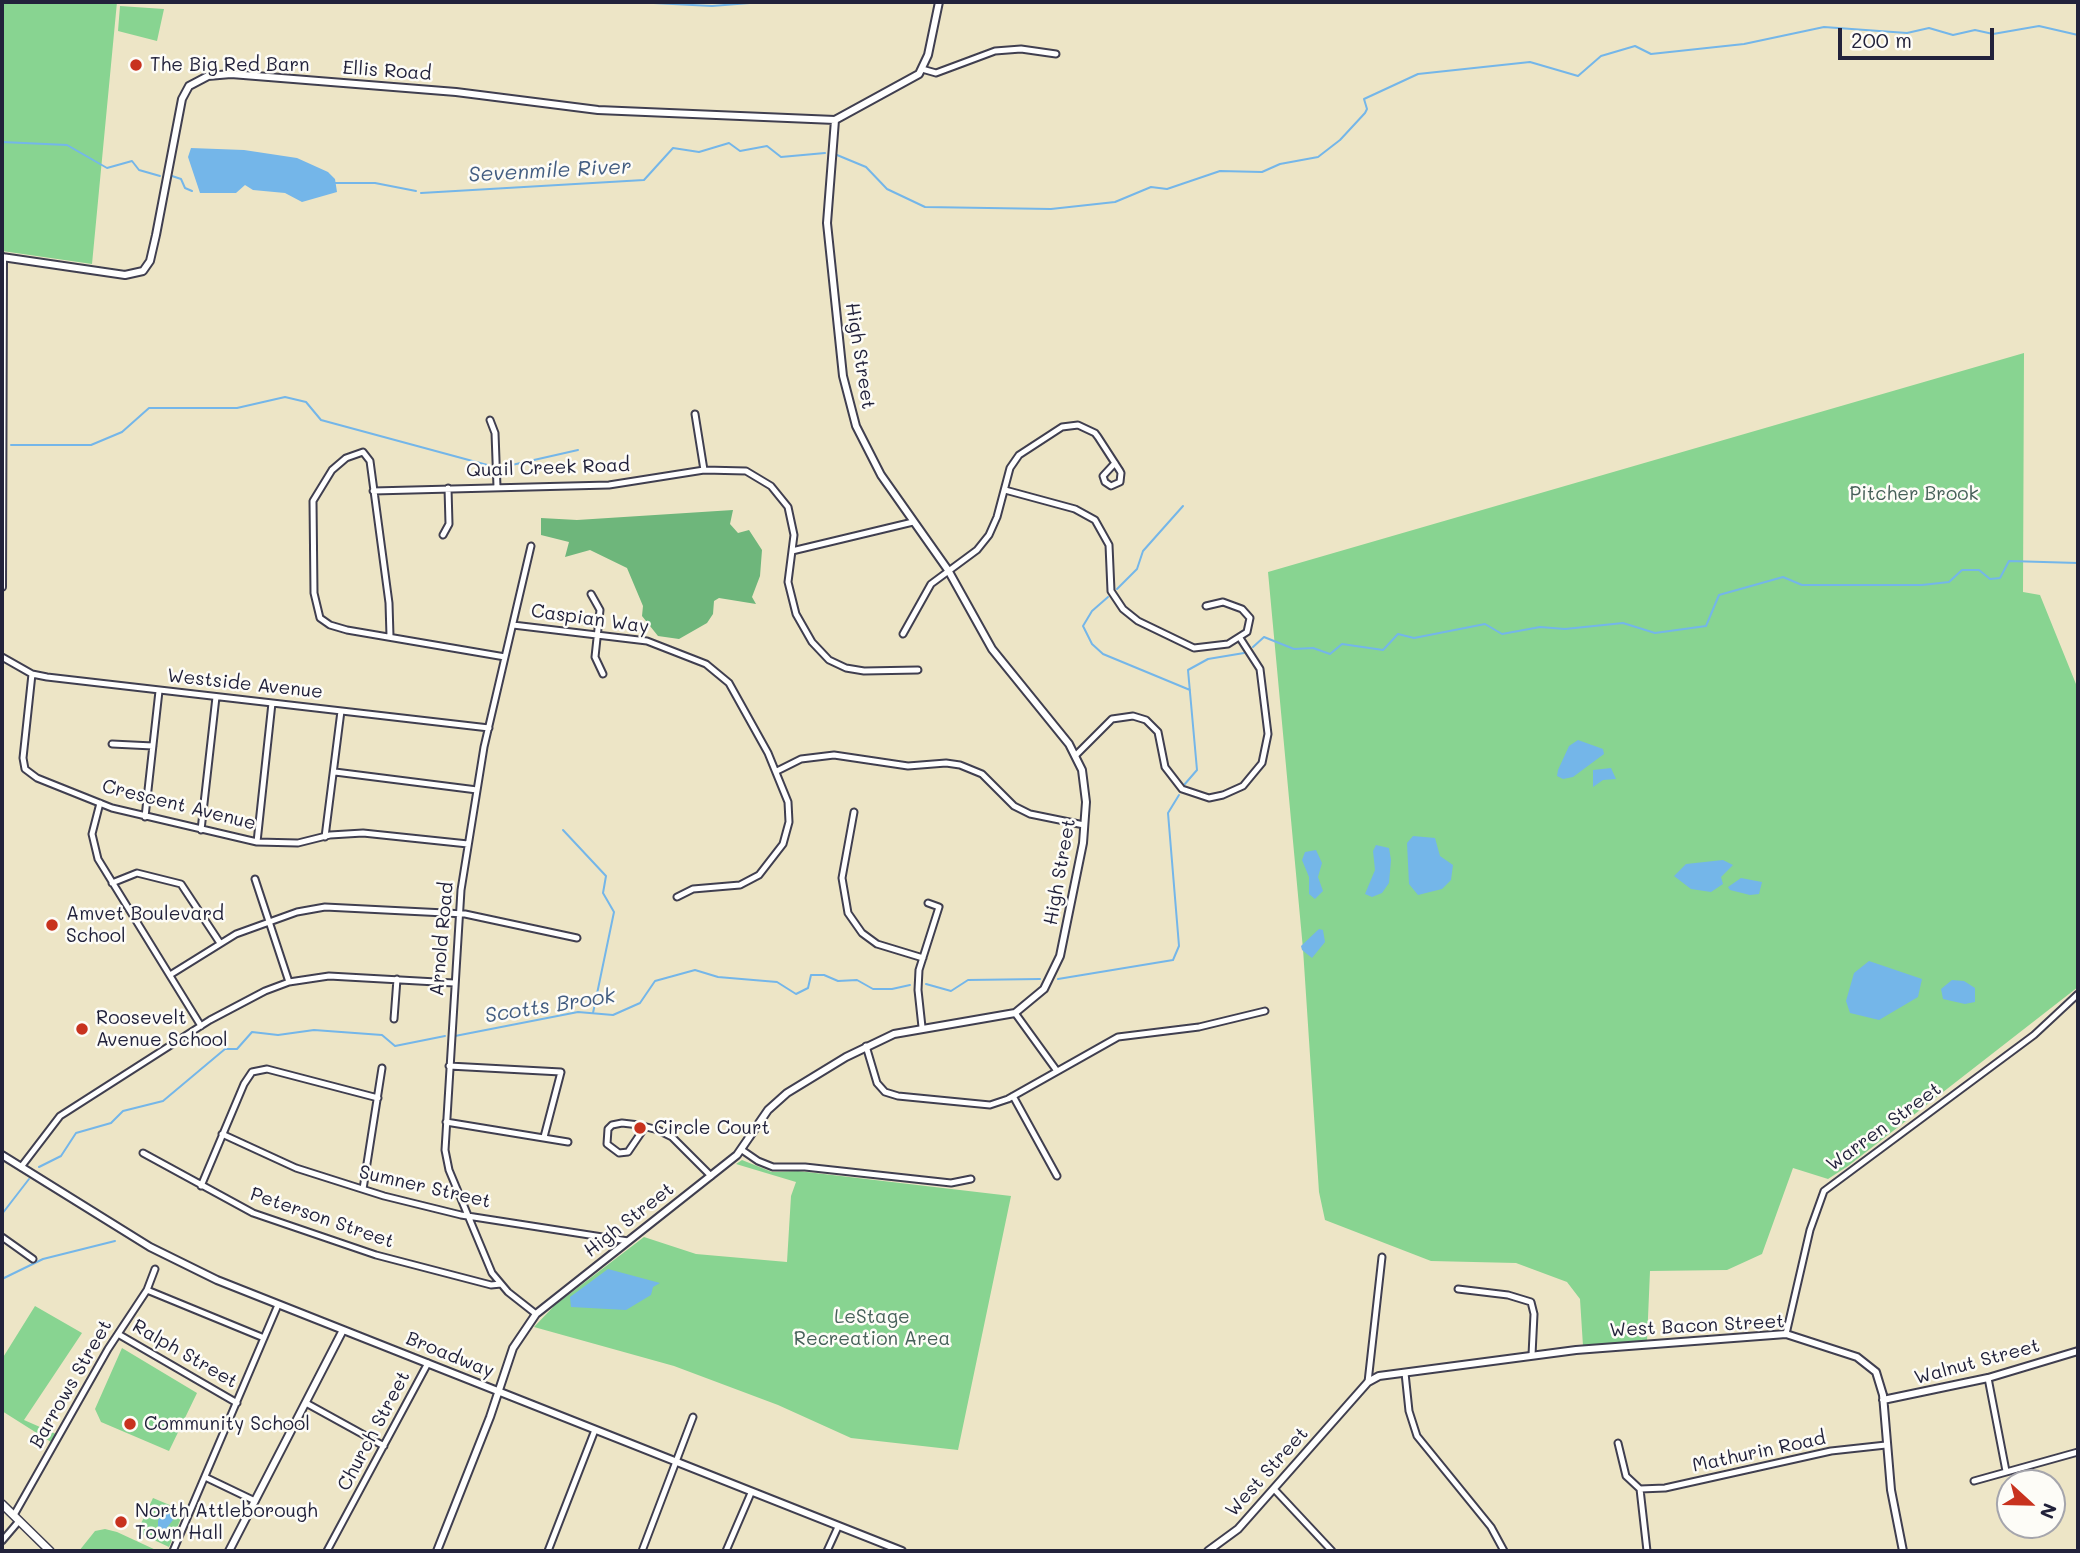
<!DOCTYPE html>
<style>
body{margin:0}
#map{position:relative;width:2080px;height:1553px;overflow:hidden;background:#ede5c6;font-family:Mali,sans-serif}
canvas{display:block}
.frame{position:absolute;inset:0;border:4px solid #22223b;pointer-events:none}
.north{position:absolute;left:1996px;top:1469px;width:70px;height:70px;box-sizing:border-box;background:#fdfcf7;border:2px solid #a5a5ac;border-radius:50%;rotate:112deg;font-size:19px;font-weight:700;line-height:28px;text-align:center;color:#22223b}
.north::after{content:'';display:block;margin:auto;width:24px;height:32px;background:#c8321e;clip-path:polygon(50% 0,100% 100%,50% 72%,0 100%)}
.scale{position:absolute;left:1838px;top:28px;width:156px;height:32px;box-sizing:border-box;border:4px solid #22223b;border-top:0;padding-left:9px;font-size:21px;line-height:24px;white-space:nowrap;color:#22223b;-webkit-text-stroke:5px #fdfcf7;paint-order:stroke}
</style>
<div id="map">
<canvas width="2080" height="1553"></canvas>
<div class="frame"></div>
<div class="north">N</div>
<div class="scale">200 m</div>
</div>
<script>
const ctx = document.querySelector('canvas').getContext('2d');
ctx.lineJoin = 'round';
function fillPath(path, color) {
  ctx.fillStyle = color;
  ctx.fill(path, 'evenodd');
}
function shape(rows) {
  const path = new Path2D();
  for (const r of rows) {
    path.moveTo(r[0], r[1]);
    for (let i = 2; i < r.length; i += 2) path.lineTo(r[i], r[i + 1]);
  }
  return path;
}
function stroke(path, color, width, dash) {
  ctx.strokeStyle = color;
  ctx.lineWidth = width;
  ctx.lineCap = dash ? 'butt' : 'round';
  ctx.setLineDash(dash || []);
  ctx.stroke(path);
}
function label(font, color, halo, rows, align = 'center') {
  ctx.font = font + ' Mali,sans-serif';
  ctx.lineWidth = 5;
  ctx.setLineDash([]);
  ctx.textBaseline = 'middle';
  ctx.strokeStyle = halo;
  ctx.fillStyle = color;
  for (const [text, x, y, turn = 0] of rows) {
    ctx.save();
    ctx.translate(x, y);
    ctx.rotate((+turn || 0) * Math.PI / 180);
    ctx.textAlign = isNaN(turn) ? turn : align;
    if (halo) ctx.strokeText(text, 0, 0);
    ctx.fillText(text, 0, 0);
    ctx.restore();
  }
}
fillPath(shape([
 [2,2,117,2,92,264,2,251],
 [120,6,164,9,157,41,118,31],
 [2024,353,2023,592,2040,595,2078,689,2078,987,1848,1166,1828,1179,1793,1168,1762,1254,1727,1270,1650,1271,1647,1341,1583,1346,1580,1299,1567,1282,1516,1263,1431,1261,1325,1220,1319,1192,1303,949,1268,572],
 [742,1160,772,1172,798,1171,1011,1196,958,1450,851,1438,778,1405,674,1366,534,1327,555,1305,644,1237,696,1254,787,1262,791,1196,796,1182,736,1164],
 [35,1306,82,1333,24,1420,56,1434,51,1442,2,1411,2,1359],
 [122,1348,197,1393,169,1451,101,1422,95,1409],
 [153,1498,184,1511,169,1547,137,1532],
 [105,1529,117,1532,158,1551,79,1551,95,1531]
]), '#88d491');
fillPath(shape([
 [733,510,730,524,738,533,749,530,762,550,760,576,752,597,756,604,719,598,714,601,713,614,707,623,679,639,658,636,642,616,643,606,627,568,590,550,565,557,569,542,541,535,541,518,577,520]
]), '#6eb67b');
fillPath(shape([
 [191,148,244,150,297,158,328,172,335,179,337,192,302,202,285,193,253,190,245,185,236,193,200,193,188,157],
 [1578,740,1603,749,1604,754,1573,777,1563,779,1557,776,1558,770,1569,746],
 [1611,768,1616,779,1603,780,1593,787,1593,770],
 [1413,836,1435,838,1440,856,1453,865,1451,880,1442,889,1418,895,1409,884,1407,843],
 [1376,845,1389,848,1391,860,1389,883,1382,893,1372,897,1365,894,1375,870,1373,851],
 [1316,850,1322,863,1318,877,1323,891,1315,899,1309,894,1309,877,1302,860,1305,852],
 [1723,860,1733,865,1721,877,1723,884,1711,892,1691,889,1674,876,1686,864],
 [1741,878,1762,882,1759,894,1750,895,1730,890,1728,887],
 [1319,929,1323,930,1325,942,1312,958,1302,950,1301,946],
 [1869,961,1922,979,1918,997,1879,1020,1850,1013,1846,1001,1854,973],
 [1952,980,1964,981,1975,988,1975,1002,1965,1004,1943,999,1941,989],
 [608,1269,660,1283,653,1287,651,1295,626,1310,571,1307,570,1297],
 [166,1512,171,1514,173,1520,162,1534,158,1532,158,1521,161,1514]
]), '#74b6e9');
stroke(shape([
 [634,2,712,6,762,2],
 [2,142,67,145,107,168,132,161,139,170,160,176],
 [837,155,866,167,887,189,925,207,1051,209,1115,202,1151,187,1167,189,1220,171,1262,172,1280,164,1318,157,1340,140,1365,113,1367,109,1364,99,1418,74,1530,62,1578,76,1601,56,1635,46,1651,54,1744,44,1824,27,1907,33,1929,28,1953,35,1975,30,1993,34,2039,26,2078,35],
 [172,176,181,179,185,188,192,191],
 [334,183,375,183,416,191],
 [421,193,644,180,673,148,699,152,729,143,740,151,767,146,781,157,825,153],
 [11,445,91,445,122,432,149,408,237,408,285,397,306,402,321,420,491,466],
 [503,467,578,450],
 [1117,589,1137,569,1143,551,1183,506],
 [1108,597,1092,611,1083,626,1092,644,1103,654,1190,690],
 [1253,647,1264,637,1294,649,1313,648,1330,654,1342,644,1383,650,1398,634,1414,638,1485,624,1502,634,1540,627,1565,629,1623,623,1655,633,1706,626,1719,595,1783,577,1802,585,1922,585,1949,582,1962,570,1979,570,1990,579,2000,578,2009,561,2078,563],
 [1184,785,1197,770,1188,670,1208,659,1244,653],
 [563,830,606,876,603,893,614,912,593,1013],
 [1058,979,1173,960,1179,946,1168,813,1179,795],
 [926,984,951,991,968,980,1040,979],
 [455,1036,578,1012,613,1015,640,1003,655,981,695,970,718,977,777,982,796,994,808,988,811,975,824,975,838,981,857,980,873,989,892,989,910,985],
 [39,1167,61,1156,76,1133,111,1123,123,1111,163,1101,225,1049,237,1049,252,1032,278,1035,314,1030,382,1035,395,1046,445,1036],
 [2,1214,29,1179],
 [2,1279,43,1259,115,1241]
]), '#74b6e9', 2);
const minor = shape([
 [922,69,936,73,995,51,1021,49,1056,54],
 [695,414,704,470],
 [490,420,495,433,497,487],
 [1005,490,1075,509,1095,520,1109,545,1111,591,1123,609,1138,621,1194,648,1228,644,1247,632,1250,618,1242,609,1223,602,1206,606],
 [373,491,609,485,704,470,746,471,771,486,788,507,794,535,788,582,796,614,812,642,829,660,846,668,864,671,918,670],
 [443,535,449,524,448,488],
 [531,546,484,747,461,890,445,1150,449,1170,492,1273,508,1292,536,1314],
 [792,551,913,522],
 [591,594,600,610,595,657,603,674],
 [513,625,647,641,706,664,729,683,768,753,788,802,789,822,783,844,759,875,740,885,693,889,677,897],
 [903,634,931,584,977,550,989,535,997,517,1010,468,1019,455,1062,427,1078,425,1095,433,1098,437,1120,471,1121,473,1120,482,1111,486,1105,482,1103,476,1115,463],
 [390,636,389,603,370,461,363,452,346,458,332,470,313,501,314,593,320,618,330,625,347,630,505,657],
 [2,657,32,674,47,677,489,728],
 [32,674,23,758,25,769,37,778,112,808,257,842,298,843,330,835,363,833,468,844],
 [112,744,153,746],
 [1076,755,1112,719,1133,716,1146,720,1158,732,1165,767,1182,789,1209,798,1223,795,1243,786,1262,763,1268,734,1260,669,1240,638],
 [777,771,801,759,834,755,908,766,946,763,960,765,982,774,1014,806,1030,814,1084,825],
 [335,772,477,790],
 [100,803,92,834,98,859,201,1026],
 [854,812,842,878,848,913,862,933,877,944,923,958],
 [145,817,159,691],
 [201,830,216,697],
 [325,837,341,711],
 [257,842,272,703],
 [255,879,289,982],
 [112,883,137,873,181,884,220,943],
 [170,975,236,934,297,912,325,907,465,914,577,938],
 [1015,1013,1057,1071],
 [394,1019,397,979],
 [922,1027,918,990,919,970,939,907,928,903],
 [866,1046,877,1083,885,1092,898,1096,990,1105,1008,1099,1118,1037,1199,1027,1265,1011],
 [449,1066,561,1072,544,1137],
 [1013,1096,1057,1176],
 [446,1122,568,1142],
 [645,1127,628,1152,619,1153,607,1144,608,1129,612,1125,622,1123,639,1125,658,1130,672,1137,711,1176],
 [222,1134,296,1168,384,1196,461,1215,628,1241],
 [742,1150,758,1161,773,1167,805,1167,951,1183,971,1179],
 [143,1153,253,1213,376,1255,491,1285,501,1284],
 [21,1167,60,1116,210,1020,265,991,289,982,329,976,454,983],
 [201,1186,244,1084,252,1072,267,1069,378,1098],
 [363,1189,382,1068],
 [2,1237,33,1259],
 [1458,1289,1508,1295,1531,1302,1534,1314,1532,1355],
 [147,1290,264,1338],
 [118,1334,237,1403],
 [1786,1334,1810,1230,1824,1191,2034,1035,2078,994],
 [1405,1373,1409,1411,1417,1436,1491,1527,1504,1551],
 [1988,1378,2006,1471],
 [1368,1382,1382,1257],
 [306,1403,384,1446],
 [1618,1443,1626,1476,1640,1489],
 [205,1477,255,1501],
 [1974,1481,2078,1452],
 [1274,1489,1332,1551],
 [1640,1489,1665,1488,1831,1451,1886,1445],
 [1640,1489,1647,1551],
 [14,1515,108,1349,147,1290,155,1269],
 [2,1541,19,1521],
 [173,1551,278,1305],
 [327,1551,428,1363],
 [548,1551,595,1430],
 [642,1551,693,1417],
 [726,1551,751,1493],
 [827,1551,838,1527]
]);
const tertiary = shape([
 [2,257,125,275,143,271,150,261,156,235,182,99,189,86,208,76,231,74,456,92,598,110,835,120,919,74,928,55,939,2],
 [2,587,3,257],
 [2,1155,150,1247,217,1280,902,1551],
 [1883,1400,1988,1378,2078,1351],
 [229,1551,343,1330],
 [437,1551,490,1417,513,1348,536,1314,737,1155,768,1110,787,1093,846,1057,894,1034,1015,1013,1044,989,1060,956,1083,843,1086,802,1082,770,1069,744,992,649,948,570,881,475,856,426,843,376,827,223,835,120],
 [1208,1551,1238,1529,1368,1382,1379,1376,1576,1350,1786,1334,1857,1357,1876,1372,1883,1395,1891,1490,1903,1551]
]);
const secondary = shape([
 [2,1504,50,1551]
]);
stroke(minor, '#403f50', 9);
stroke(tertiary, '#403f50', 10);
stroke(secondary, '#403f50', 10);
stroke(minor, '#fff', 5);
stroke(tertiary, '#fff', 6);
stroke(secondary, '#fff', 7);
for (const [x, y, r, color] of [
 [136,65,7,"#c8321e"],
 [52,925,7,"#c8321e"],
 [82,1029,7,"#c8321e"],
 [640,1128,7,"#c8321e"],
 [130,1424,7,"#c8321e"],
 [121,1522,7,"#c8321e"]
]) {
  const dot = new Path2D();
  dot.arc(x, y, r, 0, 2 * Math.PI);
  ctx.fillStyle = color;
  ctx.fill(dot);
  stroke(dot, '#fdfcf7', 2.5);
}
label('19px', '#22223b', '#fdfcf7', [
 ["The Big Red Barn",150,65],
 ["Amvet Boulevard",66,914],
 ["School",66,936],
 ["Roosevelt",96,1018],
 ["Avenue School",96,1040],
 ["Circle Court",654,1128],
 ["Community School",144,1424],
 ["North Attleborough",135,1511],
 ["Town Hall",135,1533]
], 'left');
label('19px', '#22223b', '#fdfcf7', [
 ["Ellis Road",387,71,4],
 ["High Street",860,356,81],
 ["Quail Creek Road",548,468,-2],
 ["Caspian Way",590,619,8],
 ["Westside Avenue",245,684,6],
 ["Crescent Avenue",179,805,14],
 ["High Street",1060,872,-80],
 ["Arnold Road",442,939,-85],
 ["Warren Street",1884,1127,-36],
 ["Sumner Street",425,1187,13],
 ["Peterson Street",322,1218,19],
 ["High Street",629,1220,-38],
 ["West Bacon Street",1697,1326,-3],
 ["Ralph Street",185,1354,30],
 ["Broadway",450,1355,22],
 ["Walnut Street",1977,1362,-15],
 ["Barrows Street",71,1384,-60],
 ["Church Street",374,1431,-62],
 ["Mathurin Road",1759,1452,-12],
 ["West Street",1267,1472,-48]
]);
label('19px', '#466059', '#fdfcf7', [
 ["Pitcher Brook",1914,494],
 ["LeStage",872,1317],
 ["Recreation Area",872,1339]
]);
label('italic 21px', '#435d81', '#fdfcf7', [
 ["Sevenmile River",550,171,-3],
 ["Scotts Brook",550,1006,-9]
]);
</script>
